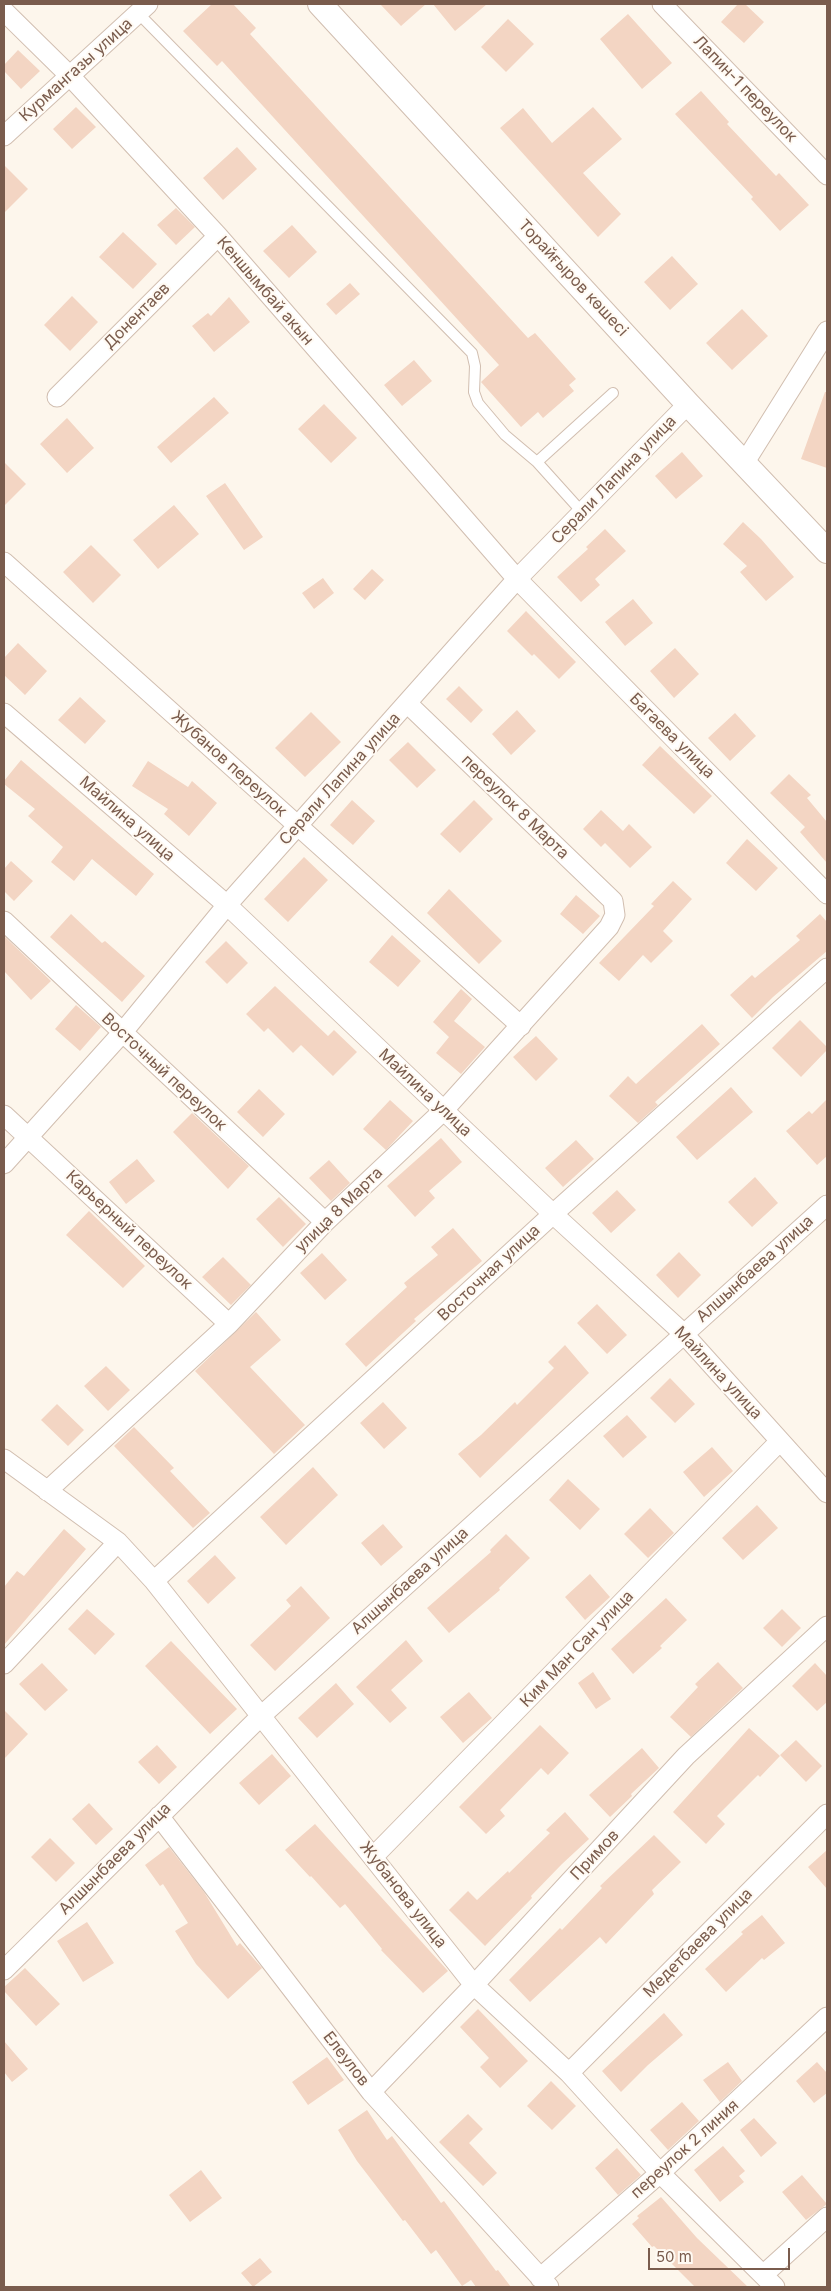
<!DOCTYPE html>
<meta charset="utf-8">
<style>
body{margin:0}
#map{position:relative;width:831px;height:2291px;overflow:hidden;background:#fdf6ec;font-family:Inter,sans-serif}
canvas{display:block}
.frame{position:absolute;inset:0;border:5px solid #7a5c4d;pointer-events:none}
.scale{position:absolute;left:648px;top:2248px;width:142px;height:22px;box-sizing:border-box;border:2px solid #7a5c4d;border-top:0;padding-left:6px;font-size:15px;line-height:18px;white-space:nowrap;color:#7a5c4d;-webkit-text-stroke:4px #fffaf3;paint-order:stroke}
</style>
<div id="map">
<canvas width="831" height="2291"></canvas>
<div class="frame"></div>
<div class="scale">50 m</div>
</div>
<script>
const ctx = document.querySelector('canvas').getContext('2d');
ctx.lineJoin = 'round';
function fillPath(path, color) {
  ctx.fillStyle = color;
  ctx.fill(path, 'evenodd');
}
function shape(rows) {
  const path = new Path2D();
  for (const r of rows) {
    path.moveTo(r[0], r[1]);
    for (let i = 2; i < r.length; i += 2) path.lineTo(r[i], r[i + 1]);
  }
  return path;
}
function stroke(path, color, width, dash) {
  ctx.strokeStyle = color;
  ctx.lineWidth = width;
  ctx.lineCap = dash ? 'butt' : 'round';
  ctx.setLineDash(dash || []);
  ctx.stroke(path);
}
function label(font, color, halo, rows, align = 'center') {
  ctx.font = font + ' Inter,sans-serif';
  ctx.lineWidth = 4;
  ctx.setLineDash([]);
  ctx.textBaseline = 'middle';
  ctx.strokeStyle = halo;
  ctx.fillStyle = color;
  for (const [text, x, y, turn = 0] of rows) {
    ctx.save();
    ctx.translate(x, y);
    ctx.rotate((+turn || 0) * Math.PI / 180);
    ctx.textAlign = isNaN(turn) ? turn : align;
    if (halo) ctx.strokeText(text, 0, 0);
    ctx.fillText(text, 0, 0);
    ctx.restore();
  }
}
fillPath(shape([
 [212,4,233,4,256,28,250,34,528,338,535,333,576,379,569,385,574,391,543,418,538,412,521,427,481,382,499,365,222,61,217,66,183,31],
 [380,4,426,4,401,26],
 [433,4,487,4,455,31],
 [738,4,745,4,764,22,744,43,721,22],
 [628,14,672,63,642,89,600,39],
 [508,19,534,44,506,72,481,47],
 [18,50,40,71,21,89,4,71,4,65],
 [701,91,729,122,727,124,776,176,779,173,809,205,780,231,751,199,753,197,675,114],
 [76,107,96,127,72,149,53,129],
 [593,107,622,139,583,173,621,214,598,237,500,128,523,108,552,143],
 [237,147,257,169,223,200,203,178],
 [4,165,28,189,4,213],
 [176,208,195,227,176,245,157,225],
 [292,225,317,252,289,278,263,251],
 [123,232,157,264,133,289,99,257],
 [672,256,698,284,670,310,644,282],
 [350,283,360,294,336,315,326,304],
 [72,296,98,322,70,351,44,325],
 [229,297,250,322,214,352,192,326,208,313,211,316],
 [742,309,768,336,732,370,706,343],
 [414,360,432,381,402,406,384,385],
 [825,392,827,392,827,468,801,459],
 [214,397,229,413,171,463,157,447],
 [324,404,357,438,331,463,298,429],
 [67,418,94,448,67,473,40,444],
 [682,452,703,476,676,499,655,476],
 [4,462,26,484,4,506],
 [225,483,263,537,244,550,206,496],
 [174,505,199,534,158,569,133,540],
 [743,522,761,539,794,577,766,601,740,572,747,566,723,544],
 [605,529,626,551,595,579,600,585,581,602,557,577,588,549,586,547],
 [91,545,121,575,93,603,63,572],
 [372,569,384,580,365,600,353,589],
 [323,578,334,593,314,609,302,593],
 [633,599,653,623,625,646,605,622],
 [526,611,576,662,559,679,534,654,532,656,507,631],
 [18,643,47,671,25,695,4,675,4,658],
 [675,648,699,674,674,698,650,671],
 [459,686,483,710,471,723,446,699],
 [80,697,106,721,85,744,58,720],
 [517,710,536,731,511,755,492,734],
 [311,712,341,742,305,777,275,748],
 [735,713,756,736,730,761,708,738],
 [408,742,436,770,417,788,389,760],
 [660,746,712,796,694,814,642,765],
 [21,760,154,874,136,896,92,859,74,881,51,862,63,847,28,816,35,809,4,784,4,781],
 [148,761,188,787,192,781,217,803,189,836,164,814,168,809,132,786],
 [789,774,811,795,807,798,827,822,827,863,800,832,805,827,770,793],
 [352,800,375,821,353,845,330,825],
 [474,800,493,819,460,853,440,834],
 [601,810,623,831,629,824,652,847,630,868,605,843,601,847,583,829],
 [747,839,778,868,756,891,726,863],
 [304,857,328,880,288,922,264,899],
 [11,861,33,881,14,901,4,891,4,869],
 [673,881,692,899,663,931,673,941,651,963,643,955,619,981,599,963,654,906,651,904],
 [449,889,502,941,479,964,427,913],
 [576,895,600,916,583,934,560,914],
 [71,914,102,943,105,941,145,976,122,1002,50,937],
 [820,914,827,922,827,951,773,997,752,1018,730,995,752,975,755,978,800,940,796,936],
 [392,935,421,961,398,987,369,962],
 [4,936,51,981,31,1000,4,971],
 [226,941,248,963,227,984,205,962],
 [275,986,328,1036,334,1030,357,1052,333,1076,301,1045,293,1053,268,1028,264,1032,246,1014],
 [461,989,472,999,454,1021,485,1047,461,1074,436,1053,449,1037,433,1022],
 [76,1005,101,1027,80,1051,55,1029],
 [800,1020,827,1047,827,1050,801,1077,772,1048],
 [702,1024,720,1044,655,1102,658,1105,638,1123,609,1096,628,1076,636,1084],
 [536,1036,558,1059,536,1081,513,1057],
 [731,1087,753,1112,697,1160,676,1137],
 [259,1089,285,1114,263,1137,237,1112],
 [827,1099,827,1156,817,1165,786,1131,809,1111,812,1114],
 [390,1100,413,1121,386,1150,363,1129],
 [192,1113,249,1166,228,1189,173,1132],
 [441,1138,462,1162,429,1191,435,1198,415,1217,387,1186],
 [576,1140,594,1159,563,1187,545,1168],
 [137,1159,155,1181,126,1204,109,1182],
 [329,1160,350,1183,331,1201,309,1178],
 [755,1177,778,1203,752,1227,728,1202],
 [617,1190,636,1210,611,1233,592,1213],
 [279,1197,306,1224,283,1247,256,1219],
 [89,1211,145,1266,123,1288,66,1235],
 [453,1228,482,1261,414,1319,416,1321,366,1367,345,1344,407,1287,404,1283,438,1255,431,1247],
 [679,1252,701,1275,678,1298,656,1275],
 [322,1253,347,1280,325,1300,300,1273],
 [223,1257,251,1285,231,1305,202,1277],
 [597,1304,627,1335,607,1354,577,1323],
 [256,1312,281,1340,250,1367,305,1425,274,1454,195,1371],
 [565,1345,589,1373,480,1478,458,1454,481,1435,515,1402,517,1405,554,1368,548,1362],
 [106,1366,130,1390,108,1411,84,1386],
 [670,1378,695,1404,675,1423,650,1398],
 [383,1402,407,1428,384,1449,360,1423],
 [57,1404,84,1430,68,1446,41,1420],
 [627,1415,647,1437,623,1458,603,1436],
 [134,1427,174,1468,170,1471,210,1513,193,1528,114,1446],
 [712,1447,733,1471,704,1497,683,1472],
 [313,1467,338,1495,286,1545,260,1517],
 [568,1479,600,1509,580,1530,549,1500],
 [757,1505,778,1528,743,1560,722,1538],
 [650,1508,674,1533,648,1558,624,1534],
 [383,1524,403,1547,381,1566,361,1543],
 [64,1529,86,1549,4,1645,4,1587,17,1571,24,1576],
 [506,1534,530,1558,499,1588,500,1590,449,1633,427,1608,491,1552,490,1550],
 [215,1555,236,1578,208,1604,187,1581],
 [590,1574,610,1597,585,1620,565,1597],
 [301,1586,330,1618,275,1671,250,1645,291,1606,286,1600],
 [666,1598,687,1620,660,1646,662,1648,633,1674,611,1649],
 [87,1609,115,1634,95,1655,68,1629],
 [782,1609,801,1628,782,1647,763,1628],
 [406,1640,423,1661,391,1690,407,1708,390,1723,356,1687],
 [171,1641,237,1709,210,1734,145,1666],
 [718,1662,743,1688,691,1737,670,1717,698,1687,695,1684],
 [42,1663,68,1690,45,1711,19,1684],
 [815,1663,827,1676,827,1702,817,1711,792,1686],
 [593,1672,611,1699,596,1709,578,1683],
 [336,1683,354,1704,317,1738,298,1718],
 [469,1692,492,1718,463,1743,440,1717],
 [4,1710,28,1734,4,1759],
 [540,1725,569,1753,548,1775,541,1768,500,1810,505,1816,486,1834,459,1807],
 [749,1728,780,1756,760,1777,758,1775,717,1816,725,1824,706,1844,673,1812],
 [796,1740,822,1766,806,1782,780,1755],
 [157,1745,177,1767,159,1784,138,1762],
 [642,1748,659,1768,631,1794,632,1796,610,1817,589,1795],
 [272,1754,291,1776,259,1805,239,1783],
 [89,1803,113,1829,96,1845,72,1819],
 [565,1812,589,1839,562,1864,531,1896,532,1898,485,1946,449,1910,468,1891,477,1900,508,1871,509,1873,550,1833,546,1830],
 [315,1824,448,1971,423,1993,381,1950,382,1949,345,1904,340,1908,311,1876,310,1877,285,1850],
 [654,1835,681,1862,652,1890,654,1894,606,1944,600,1937,530,2002,509,1980,560,1928,562,1930,602,1888,600,1886],
 [50,1838,75,1863,56,1882,31,1857],
 [169,1847,204,1892,237,1946,240,1943,262,1968,228,1999,196,1964,175,1931,188,1923,163,1884,160,1886,145,1865],
 [827,1850,827,1889,808,1867],
 [762,1915,785,1943,764,1960,762,1958,726,1992,705,1969,743,1934,741,1932],
 [87,1922,114,1963,83,1982,57,1941],
 [25,1968,60,2004,36,2026,4,1991,4,1987],
 [478,2009,528,2061,500,2088,480,2067,489,2058,460,2027],
 [664,2013,683,2035,648,2065,621,2092,602,2071],
 [4,2041,28,2069,12,2082,4,2072],
 [327,2057,344,2080,308,2105,292,2082],
 [728,2062,742,2081,720,2102,703,2080],
 [817,2062,827,2073,827,2093,814,2103,796,2081],
 [551,2081,576,2106,552,2130,527,2106],
 [682,2102,699,2121,668,2150,650,2130],
 [367,2110,387,2140,392,2136,441,2203,444,2201,496,2271,498,2270,511,2287,476,2287,471,2280,462,2286,436,2250,431,2254,405,2220,403,2221,357,2161,338,2130],
 [468,2114,483,2129,469,2143,497,2173,483,2186,439,2142],
 [754,2118,777,2143,761,2157,740,2130],
 [723,2146,745,2171,739,2176,744,2182,720,2202,694,2170],
 [617,2148,641,2175,618,2195,595,2168],
 [201,2170,222,2198,190,2222,169,2195],
 [802,2175,827,2204,806,2220,782,2192],
 [661,2197,697,2238,748,2287,695,2287,654,2246,652,2247,632,2224,639,2218,637,2216],
 [260,2258,272,2272,253,2287,241,2273]
]), '#f3d5c3');
const service = shape([
 [138,13,472,353,475,366,474,392,478,403,505,435,537,462,582,512],
 [537,462,613,393]
]);
const minor = shape([
 [662,4,827,175],
 [4,11,69,75,218,236,517,579,827,894],
 [4,136,148,4],
 [57,397,218,236],
 [745,462,827,331],
 [4,562,521,1026],
 [4,713,227,905,553,1214,683,1333,827,1493],
 [4,921,325,1222],
 [4,1115,229,1324],
 [4,1164,122,1033,227,905,517,579,688,404],
 [4,1459,118,1542,154,1581,474,1985,569,2073,660,2173,775,2287],
 [47,1491,229,1324,325,1222,444,1110,609,927,615,915,613,901,407,703],
 [154,1581,553,1214,827,968],
 [4,1664,118,1542],
 [159,1816,371,2092,549,2287],
 [373,1857,780,1441],
 [4,1970,261,1716,827,1205],
 [569,2073,827,1814],
 [371,2092,474,1985,686,1756,827,1626],
 [763,2275,827,2217],
 [540,2278,660,2173,827,2017]
]);
const tertiary = shape([
 [320,4,688,404,827,551]
]);
stroke(service, '#d1beb0', 12);
stroke(minor, '#d1beb0', 21);
stroke(tertiary, '#d1beb0', 26);
stroke(service, '#fff', 10);
stroke(minor, '#fff', 19);
stroke(tertiary, '#fff', 24);
label('16px', '#7a5c4d', '#fffaf3', [
 ["Курмангазы улица",76,70,-42],
 ["Лапин-1 переулок",745,89,46],
 ["Торайғыров көшесі",573,278,47],
 ["Кеншымбай акын",265,291,49],
 ["Донентаев",137,316,-45],
 ["Серали Лапина улица",614,480,-46],
 ["Багаева улица",672,736,45],
 ["Жубанов переулок",229,764,42],
 ["Серали Лапина улица",340,779,-48],
 ["переулок 8 Марта",515,807,44],
 ["Майлина улица",127,819,41],
 ["Восточный переулок",164,1072,43],
 ["Майлина улица",425,1093,43],
 ["улица 8 Марта",339,1210,-44],
 ["Карьерный переулок",129,1230,43],
 ["Алшынбаева улица",755,1269,-42],
 ["Восточная улица",489,1273,-43],
 ["Майлина улица",718,1373,47],
 ["Алшынбаева улица",410,1581,-42],
 ["Ким Ман Сан улица",577,1649,-46],
 ["Примов",595,1855,-47],
 ["Алшынбаева улица",115,1859,-45],
 ["Жубанова улица",403,1895,52],
 ["Медетбаева улица",698,1943,-45],
 ["Елеулов",346,2059,52],
 ["переулок 2 линия",685,2149,-42]
]);
</script>
